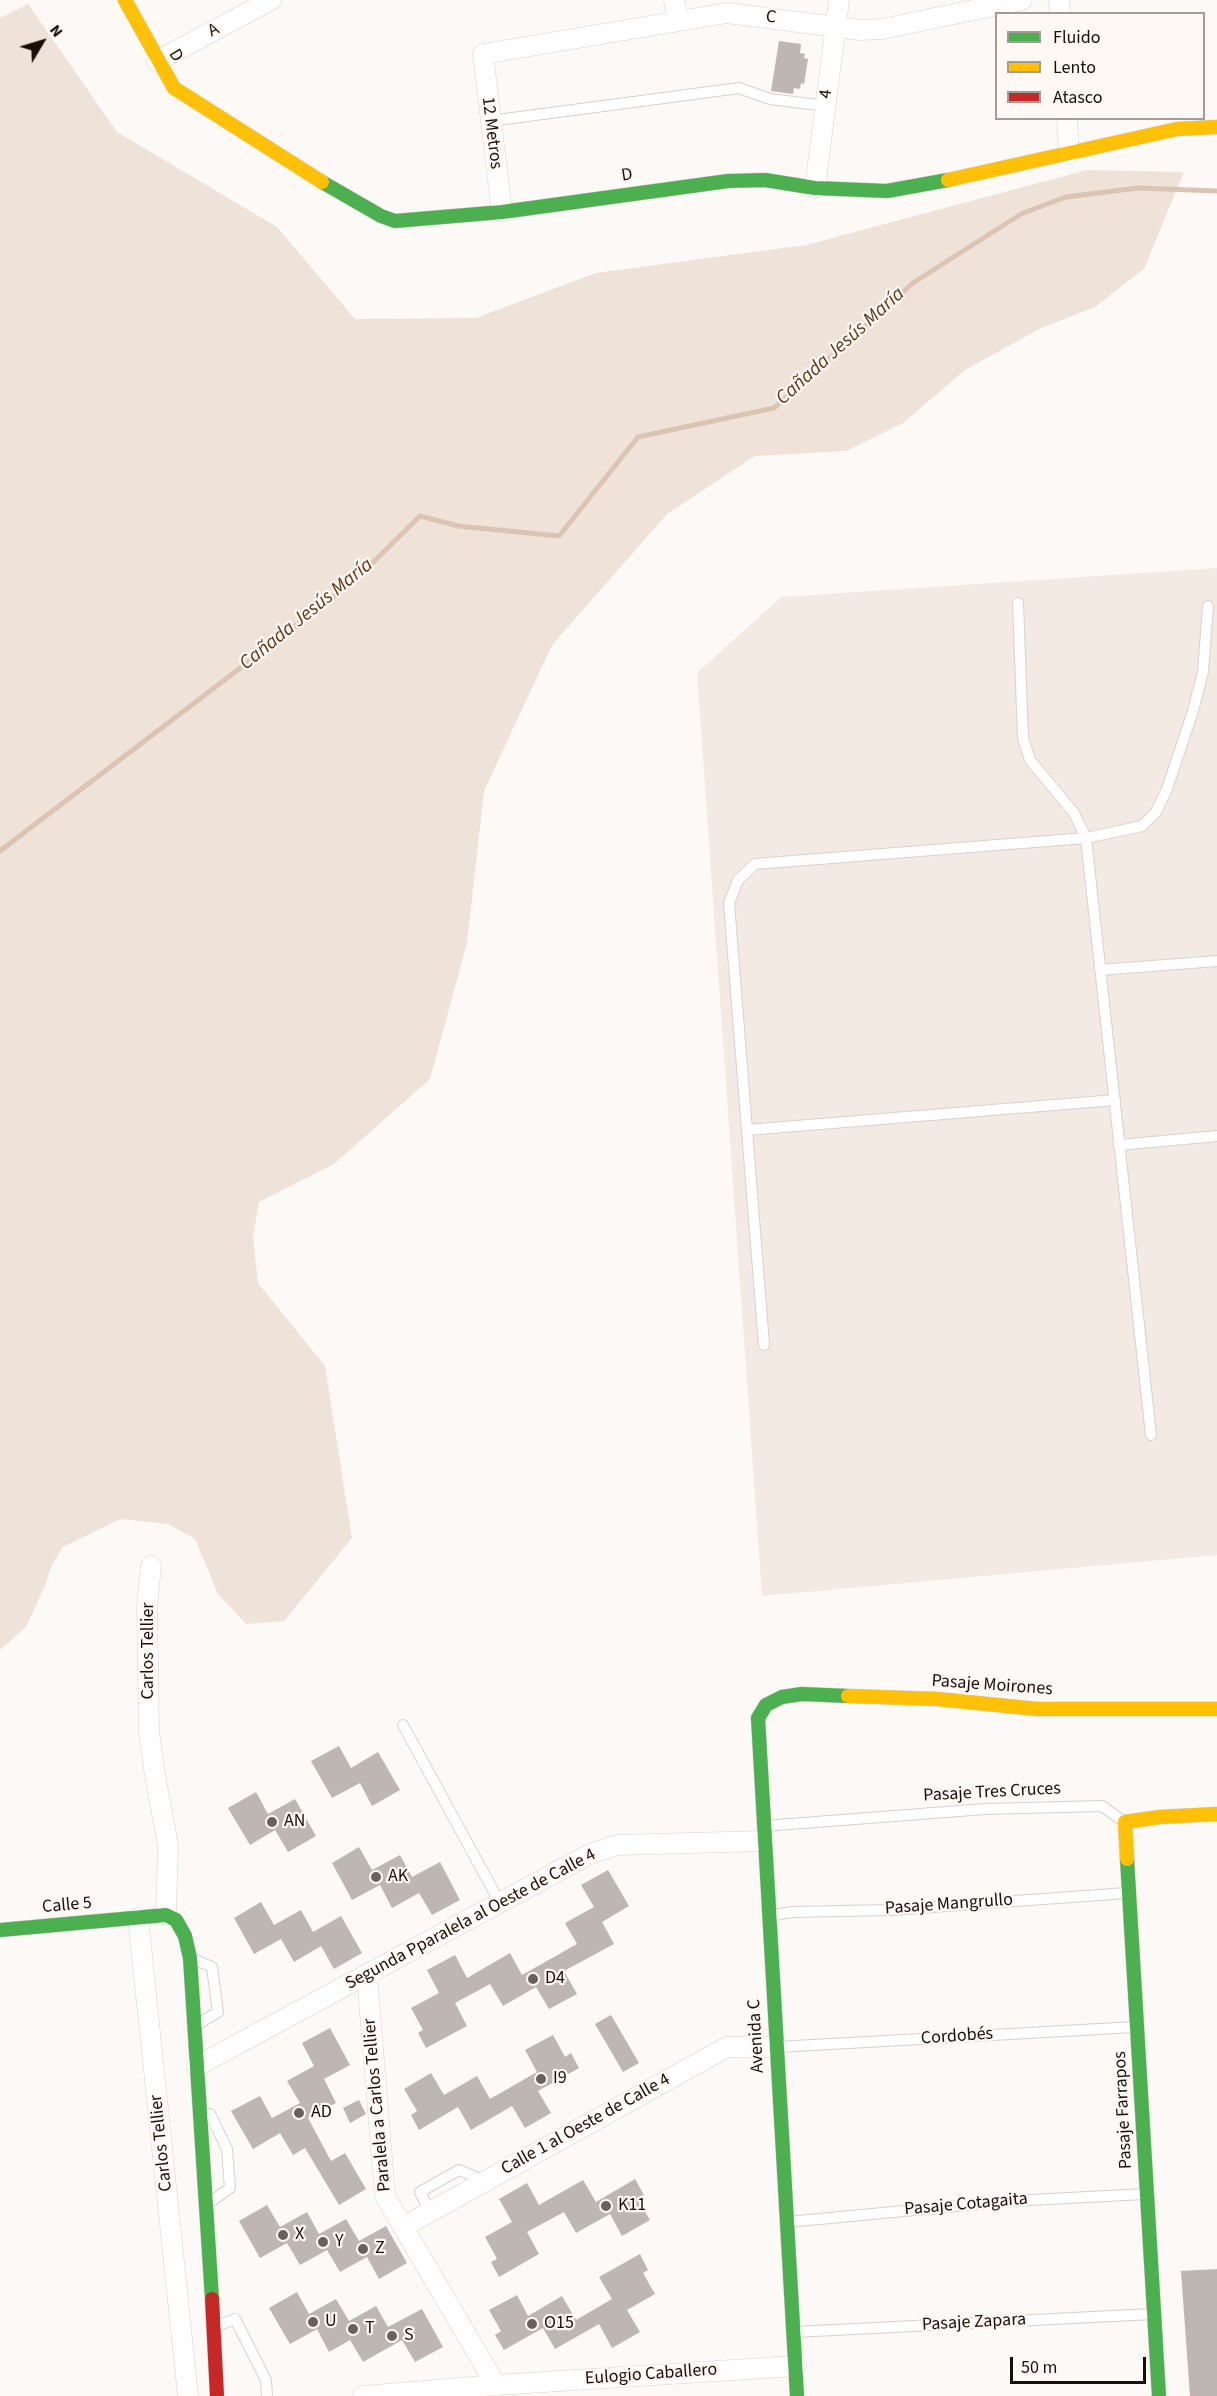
<!DOCTYPE html>
<meta charset="utf-8">
<style>
body{margin:0}
#map{position:relative;width:1217px;height:2396px;overflow:hidden;background:#fcf9f7;font-family:"Source Sans 3",sans-serif}
canvas{display:block}
.legend{position:absolute;left:995px;top:12px;width:210px;height:108px;box-sizing:border-box;background:#fff8f4;border:2px solid #a39b96;margin:0;padding:8px 10px;list-style:none;font-size:18px;color:#190f09}
.legend li{display:flex;align-items:center;gap:12px;height:30px}
.legend b{width:30px;border:2px solid #a39b96}
.north{position:absolute;left:12px;top:12px;width:60px;height:60px;-webkit-text-stroke:4px #fff8f4;paint-order:stroke;rotate:52deg;font-size:16px;font-weight:700;line-height:24px;text-align:center;color:#190f09}
.north::after{content:'';display:block;margin:auto;width:21px;height:27px;background:#190f09;clip-path:polygon(50% 0,100% 100%,50% 72%,0 100%)}
.scale{position:absolute;left:1010px;top:2357px;width:136px;height:27px;box-sizing:border-box;border:3px solid #190f09;border-top:0;padding-left:8px;font-size:18px;line-height:21px;white-space:nowrap;color:#190f09;-webkit-text-stroke:4px #fff8f4;paint-order:stroke}
</style>
<div id="map">
<canvas width="1217" height="2396"></canvas>
<ul class="legend">
<li><b style="height:8px;background:#4caf50"></b>Fluido</li>
<li><b style="height:8px;background:#ffc107"></b>Lento</li>
<li><b style="height:8px;background:#c62828"></b>Atasco</li>
</ul>
<div class="north">N</div>
<div class="scale">50 m</div>
</div>
<script>
const ctx = document.querySelector('canvas').getContext('2d');
ctx.lineJoin = 'round';
function fillPath(path, color) {
  ctx.fillStyle = color;
  ctx.fill(path, 'evenodd');
}
function shape(rows) {
  const path = new Path2D();
  for (const r of rows) {
    path.moveTo(r[0], r[1]);
    for (let i = 2; i < r.length; i += 2) path.lineTo(r[i], r[i + 1]);
  }
  return path;
}
function stroke(path, color, width, dash) {
  ctx.strokeStyle = color;
  ctx.lineWidth = width;
  ctx.lineCap = dash ? 'butt' : 'round';
  ctx.setLineDash(dash || []);
  ctx.stroke(path);
}
function label(font, color, halo, rows, align = 'center') {
  ctx.font = font + ' "Source Sans 3",sans-serif';
  ctx.lineWidth = 4.5;
  ctx.setLineDash([]);
  ctx.textBaseline = 'middle';
  ctx.strokeStyle = halo;
  ctx.fillStyle = color;
  for (const [text, x, y, turn = 0] of rows) {
    ctx.save();
    ctx.translate(x, y);
    ctx.rotate((+turn || 0) * Math.PI / 180);
    ctx.textAlign = isNaN(turn) ? turn : align;
    if (halo) ctx.strokeText(text, 0, 0);
    ctx.fillText(text, 0, 0);
    ctx.restore();
  }
}
fillPath(shape([
 [1217,568,1217,1555,762,1596,697,673,781,597]
]), '#f4eae4');
fillPath(shape([
 [28,4,117,132,277,227,355,319,476,318,596,273,806,245,1087,170,1184,172,1144,269,1095,307,1041,328,965,370,903,423,846,451,755,456,667,514,552,645,484,791,467,943,430,1079,334,1164,259,1202,253,1237,258,1283,325,1366,352,1538,284,1621,246,1624,218,1594,195,1539,168,1524,120,1519,63,1547,51,1567,46,1583,26,1627,0,1650,0,18]
]), '#efe2d9');
stroke(shape([
 [0,851,352,583,420,516,458,526,559,536,638,437,774,408,913,283,1021,214,1066,197,1138,188,1217,191]
]), '#dcc4b4', 5);
fillPath(shape([
 [779,41,801,44,800,53,805,54,804,58,808,59,804,84,801,83,800,89,794,88,793,94,771,91],
 [339,1746,351,1768,378,1752,400,1790,372,1806,360,1783,332,1798,311,1761],
 [256,1792,268,1814,295,1799,316,1836,288,1852,275,1830,250,1845,228,1808],
 [359,1847,372,1870,400,1855,412,1877,440,1862,460,1900,432,1915,419,1893,392,1908,380,1885,352,1900,332,1863],
 [608,1870,629,1906,602,1922,614,1944,564,1971,577,1994,549,2009,536,1987,503,2006,490,1984,455,2003,467,2026,426,2048,418,2033,423,2030,411,2008,439,1993,427,1970,455,1955,467,1978,510,1953,522,1975,577,1944,565,1923,594,1907,581,1885],
 [261,1902,274,1925,301,1910,313,1932,341,1916,362,1953,334,1969,321,1946,294,1962,281,1939,254,1954,234,1918],
 [611,2015,639,2063,623,2072,595,2024],
 [330,2028,350,2065,324,2079,336,2103,308,2118,331,2161,345,2153,366,2189,339,2205,305,2148,293,2155,280,2133,253,2149,231,2111,260,2096,272,2118,300,2103,287,2081,314,2066,302,2043],
 [553,2035,565,2057,571,2053,579,2068,538,2091,551,2113,525,2128,512,2106,471,2130,458,2107,419,2130,411,2115,417,2111,404,2089,431,2073,444,2095,477,2076,490,2099,537,2072,525,2050],
 [359,2100,366,2114,350,2123,343,2108],
 [635,2179,644,2195,637,2198,650,2220,622,2236,610,2214,576,2233,564,2212,527,2232,539,2254,499,2277,491,2262,497,2259,485,2237,512,2222,499,2199,527,2183,539,2205,583,2180,596,2202],
 [267,2205,280,2227,307,2212,319,2234,346,2219,359,2241,386,2226,407,2263,379,2279,367,2257,340,2272,327,2250,300,2265,287,2243,260,2258,239,2221],
 [640,2254,648,2270,643,2273,655,2294,627,2310,640,2332,612,2348,599,2324,555,2349,543,2328,504,2350,495,2335,501,2331,489,2310,517,2295,528,2316,562,2296,576,2320,612,2299,599,2277],
 [1217,2269,1217,2396,1190,2396,1181,2271],
 [297,2292,309,2314,336,2299,349,2321,376,2306,388,2327,422,2309,443,2347,415,2362,402,2340,363,2362,350,2340,329,2352,317,2329,290,2344,269,2308]
]), '#beb6b2');
const lane = shape([
 [490,121,739,88,770,99,826,106],
 [1018,603,1023,738,1030,760,1074,813,1086,838,1151,1435],
 [1100,970,1217,961],
 [747,1130,1115,1100],
 [1119,1145,1217,1136],
 [764,1345,729,903,738,880,755,864,1086,838,1142,826,1156,812,1167,789,1193,711,1203,672,1208,606],
 [403,1725,500,1903],
 [764,1826,985,1809,1102,1806,1123,1821],
 [768,1916,792,1912,891,1910,1127,1893],
 [193,1959,212,1967,218,2012,198,2024],
 [777,2047,1135,2027],
 [209,2203,230,2188,227,2149,210,2114],
 [430,2212,420,2192,459,2170,485,2181],
 [787,2222,1011,2201,1145,2194],
 [217,2326,235,2319,266,2380,267,2396],
 [794,2332,1153,2314]
]);
const street = shape([
 [674,0,678,21],
 [1059,0,1060,14],
 [157,61,271,0],
 [1067,118,1069,154],
 [815,188,839,0],
 [502,212,483,54,727,13,861,30,882,29,1022,0],
 [151,1566,147,1607,149,1732,155,1775,168,1845,166,1915],
 [138,1918,188,2396],
 [367,1975,385,2196,496,2385],
 [197,2066,590,1854,617,1845,764,1841],
 [403,2227,727,2047,776,2047],
 [363,2396,496,2385,796,2366]
]);
const fast = shape([
 [322,182,381,216,395,221,502,212,728,181,765,180,815,188,887,191,948,180],
 [1127,1859,1159,2396],
 [0,1930,166,1915,176,1920,185,1936,190,1958,212,2299],
 [797,2396,758,1718,766,1705,782,1697,802,1694,848,1696]
]);
const slow = shape([
 [125,0,174,88,322,182],
 [948,180,1177,129,1217,127],
 [848,1696,937,1699,1037,1709,1217,1709],
 [1127,1859,1125,1822,1160,1817,1217,1814]
]);
const jam = shape([
 [212,2299,217,2396]
]);
stroke(lane, '#d8d1cd', 12);
stroke(street, '#d8d1cd', 21);
stroke(fast, '#d8d1cd', 15);
stroke(slow, '#d8d1cd', 15);
stroke(jam, '#d8d1cd', 15);
stroke(lane, '#fffefe', 10);
stroke(street, '#fffefe', 20);
stroke(fast, '#4caf50', 14);
stroke(slow, '#ffc107', 14);
stroke(jam, '#c62828', 14);
for (const [x, y, r, color] of [
 [272,1822,6,"#68615c"],
 [376,1877,6,"#68615c"],
 [533,1979,6,"#68615c"],
 [541,2079,6,"#68615c"],
 [299,2113,6,"#68615c"],
 [606,2206,6,"#68615c"],
 [283,2235,6,"#68615c"],
 [323,2242,6,"#68615c"],
 [363,2249,6,"#68615c"],
 [313,2322,6,"#68615c"],
 [532,2324,6,"#68615c"],
 [353,2329,6,"#68615c"],
 [392,2336,6,"#68615c"]
]) {
  const dot = new Path2D();
  dot.arc(x, y, r, 0, 2 * Math.PI);
  ctx.fillStyle = color;
  ctx.fill(dot);
  stroke(dot, '#fff8f4', 2);
}
label('18px', '#190f09', '#fff8f4', [
 ["C",771,18,8],
 ["A",214,31,-28],
 ["D",175,56,59],
 ["4",827,94,-83],
 ["12 Metros",491,133,83],
 ["D",627,176,-9],
 ["Carlos Tellier",149,1651,-90],
 ["Pasaje Moirones",992,1686,4],
 ["Pasaje Tres Cruces",992,1793,-3],
 ["Pasaje Mangrullo",949,1905,-4],
 ["Calle 5",67,1906,-5],
 ["Segunda Pparalela al Oeste de Calle 4",471,1920,-28],
 ["Avenida C",757,2036,-93],
 ["Cordobés",957,2037,-4],
 ["Paralela a Carlos Tellier",378,2105,-95],
 ["Pasaje Farrapos",1124,2110,-93],
 ["Calle 1 al Oeste de Calle 4",586,2125,-29],
 ["Carlos Tellier",162,2143,-96],
 ["Pasaje Cotagaita",966,2205,-5],
 ["Pasaje Zapara",974,2323,-3],
 ["Eulogio Caballero",651,2375,-4]
]);
label('18px', '#190f09', '#fff8f4', [
 ["AN",284,1822],
 ["AK",388,1877],
 ["D4",545,1979],
 ["I9",553,2079],
 ["AD",311,2113],
 ["K11",618,2206],
 ["X",295,2235],
 ["Y",335,2242],
 ["Z",375,2249],
 ["U",325,2322],
 ["O15",544,2324],
 ["T",365,2329],
 ["S",404,2336]
], 'left');
label('italic 20px', '#613412', '#fff8f4', [
 ["Cañada Jesús María",841,347,-42],
 ["Cañada Jesús María",307,615,-39]
]);
</script>
